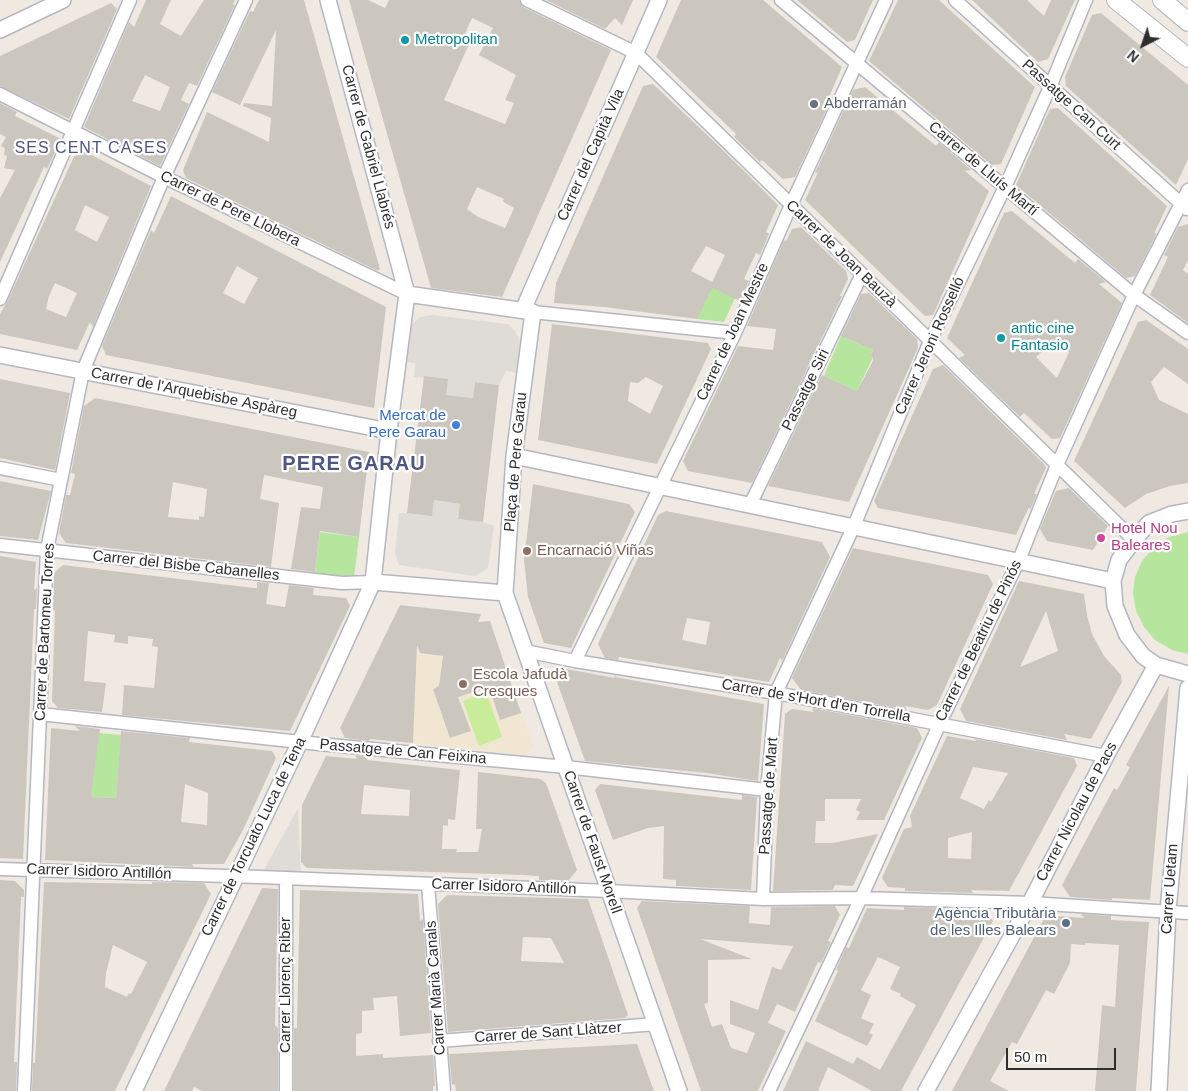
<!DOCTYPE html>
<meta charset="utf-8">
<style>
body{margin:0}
#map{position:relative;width:1188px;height:1091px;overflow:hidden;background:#efe9e1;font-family:Arial,sans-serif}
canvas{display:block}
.north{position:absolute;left:1118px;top:20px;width:50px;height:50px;-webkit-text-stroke:4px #fff;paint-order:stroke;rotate:221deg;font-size:14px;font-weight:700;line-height:20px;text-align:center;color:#2e2e2e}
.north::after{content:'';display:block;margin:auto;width:18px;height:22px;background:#2e2e2e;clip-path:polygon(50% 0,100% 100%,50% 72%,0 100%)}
.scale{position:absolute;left:1006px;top:1048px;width:110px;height:22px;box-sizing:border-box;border:2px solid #2e2e2e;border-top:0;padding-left:6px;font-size:15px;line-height:18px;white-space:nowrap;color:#2e2e2e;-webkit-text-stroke:4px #fff;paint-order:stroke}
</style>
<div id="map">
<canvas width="1188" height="1091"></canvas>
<div class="north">N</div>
<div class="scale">50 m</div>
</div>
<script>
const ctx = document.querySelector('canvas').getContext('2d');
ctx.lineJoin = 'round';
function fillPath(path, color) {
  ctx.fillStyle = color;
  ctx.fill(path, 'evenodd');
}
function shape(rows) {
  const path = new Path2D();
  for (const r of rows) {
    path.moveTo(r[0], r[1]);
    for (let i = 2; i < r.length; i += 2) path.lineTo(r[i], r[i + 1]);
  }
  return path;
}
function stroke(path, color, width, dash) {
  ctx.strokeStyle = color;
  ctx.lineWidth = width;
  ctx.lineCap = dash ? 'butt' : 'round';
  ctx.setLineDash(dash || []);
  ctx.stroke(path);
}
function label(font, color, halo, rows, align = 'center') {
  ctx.font = font + ' Arial,sans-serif';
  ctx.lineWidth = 4.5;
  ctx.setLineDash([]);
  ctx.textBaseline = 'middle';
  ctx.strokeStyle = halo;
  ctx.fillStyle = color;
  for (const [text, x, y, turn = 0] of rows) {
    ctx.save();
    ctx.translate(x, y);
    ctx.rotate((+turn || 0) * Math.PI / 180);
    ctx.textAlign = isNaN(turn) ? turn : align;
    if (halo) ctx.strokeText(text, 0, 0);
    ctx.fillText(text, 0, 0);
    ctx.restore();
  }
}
fillPath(shape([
 [419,607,454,611,502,657,533,746,526,755,413,743]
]), '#f0e6d1');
fillPath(shape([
 [704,284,735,298,724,322,697,319],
 [841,336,873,350,870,356,873,357,857,391,824,376],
 [320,532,359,537,354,577,315,573],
 [1188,532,1188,654,1172,650,1155,640,1144,627,1136,611,1133,594,1135,577,1142,561,1154,547,1169,537],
 [99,733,121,735,116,798,91,797,91,795]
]), '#b6e59e');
fillPath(shape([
 [486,692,502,737,479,746,463,701]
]), '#c9ec9a');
fillPath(shape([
 [432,315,508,324,516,332,520,342,516,373,506,371,499,385,475,382,473,398,446,395,447,379,414,377,415,363,406,362,410,326,420,317],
 [434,500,460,504,458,519,483,522,494,526,488,568,475,576,399,565,395,553,399,513,407,513],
 [298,808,301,879,260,877]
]), '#dfdcd8');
fillPath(shape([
 [146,0,171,0,160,24,181,36,204,0,235,0,233,4,235,5,197,86,189,83,181,100,189,104,160,166,84,127,129,22,134,27],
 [145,75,170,87,160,111,132,101],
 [259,0,304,0,380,269,378,271,186,178,183,170,207,112,269,142,271,118,243,106,244,103,272,106,276,30,240,105,212,92,250,11,253,12],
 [349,0,368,0,385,8,389,0,519,0,523,7,611,50,502,297,431,288],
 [472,18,493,28,479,55,516,75,505,100,514,103,505,124,444,100,469,44,462,40],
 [477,187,504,199,503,201,505,203,514,208,505,228,478,217,467,209],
 [546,0,633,0,622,25,615,18,605,29],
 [681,0,763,0,842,67,829,97,833,96,795,177,783,179,762,160,760,162,734,137,736,134,656,57],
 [797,0,873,0,855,40,847,42],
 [898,0,939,0,1035,87,1001,164,992,165,989,163,869,61],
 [972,0,1027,0,1044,16,1051,0,1075,0,1048,59,1038,62],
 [111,3,117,9,69,119,0,86,0,56],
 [1101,13,1188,85,1188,159,1176,185,1066,86,1065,77,1092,15],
 [653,84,722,149,778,205,766,232,769,234,760,255,756,253,744,279,749,281,740,301,712,288,697,319,604,307,554,303,556,283,643,86],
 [706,246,725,255,712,282,691,271],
 [865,87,936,146,939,142,971,170,965,171,989,191,933,315,925,316,805,200,818,172,815,173,853,90],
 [0,103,17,112,15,116,61,139,47,169,44,167,0,262,0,198,15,170,4,168,7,156,4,155,5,148,1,146,6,137,0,134],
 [1058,108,1167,206,1154,234,1157,233,1135,276,1126,278,1016,185,1050,109],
 [78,148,151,186,93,327,90,322,77,350,0,334,0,314,7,302],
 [85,205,109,217,97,242,75,230],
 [55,283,77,293,66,317,46,309,49,296],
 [171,196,386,307,374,408,106,355,102,346,151,230,154,233],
 [237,266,258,278,244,304,223,293],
 [1012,211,1075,263,1078,259,1106,282,1099,284,1122,303,1060,438,1052,439,1024,413,1020,417,959,358,965,355,947,338,1004,213],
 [1051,344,1069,352,1057,378,1036,357],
 [1188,224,1188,260,1183,270,1188,274,1188,323,1150,295,1168,257,1164,255,1178,227],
 [801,227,846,271,848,279,840,296,842,296,752,483,688,471,683,461,738,346,773,350,776,329,747,326,784,240,786,241,792,229],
 [869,293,917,339,918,348,849,502,768,486,822,375,857,391,873,361,873,357,870,356,873,350,841,336,861,294],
 [1146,320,1188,349,1188,384,1164,367,1151,382,1159,400,1188,414,1188,483,1170,486,1146,494,1125,508,1074,461,1138,322],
 [552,324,708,343,711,349,657,464,538,440],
 [646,377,663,386,650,414,628,401,630,382,638,383],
 [943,365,1045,465,1046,468,1034,494,1037,494,1030,510,1029,507,1016,535,878,508,874,501,933,369],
 [424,376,448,379,446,395,473,398,475,382,499,385,483,522,458,519,460,504,434,500,432,516,407,513],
 [0,379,70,393,55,470,0,458],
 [95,398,369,452,359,537,320,531,315,572,291,569,301,507,320,509,323,487,264,475,260,499,279,503,271,567,66,543,59,533,66,495,70,495,75,474,71,473,84,406],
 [173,482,207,489,204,517,199,516,199,520,168,517],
 [0,481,51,491,38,540,0,536],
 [533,484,629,504,635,512,571,648,544,643,528,597,524,560],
 [1069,488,1108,526,1093,550,1047,541,1040,529,1056,491],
 [666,511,822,542,830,557,782,661,780,658,769,682,619,657,618,660,605,658,598,644,658,515],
 [687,618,710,622,706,645,682,640],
 [853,548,988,575,993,584,937,705,928,710,905,706,907,710,801,690,792,678],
 [0,556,36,562,34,590,37,588,36,609,34,609,23,859,0,858],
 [63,565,254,588,257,588,257,582,269,583,266,604,285,607,289,585,314,588,313,595,346,598,350,606,290,731,122,715,124,685,154,688,158,647,152,646,153,639,128,636,128,644,114,642,115,635,88,631,84,681,106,683,102,712,58,708,52,701,55,610,53,610,54,573],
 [1019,581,1084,594,1087,615,1092,634,1104,656,1121,675,1122,682,1091,739,1064,734,1067,740,966,721,960,709],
 [1046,611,1058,651,1020,667,1032,641],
 [400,605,481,614,478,622,490,621,521,713,500,720,489,687,458,697,471,731,450,738,433,689,439,686,443,656,420,653,417,645,413,743,370,739,369,741,345,738,340,728],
 [561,668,615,678,614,675,616,676,615,677,764,704,758,781,706,773,585,761,555,676],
 [1169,686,1150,900,1112,898,1112,900,1070,897,1062,885,1114,788,1117,790,1130,767,1126,765],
 [812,708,917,728,922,738,884,820,856,820,860,812,856,810,861,799,825,799,825,821,816,821,815,843,832,843,878,834,853,886,835,885,833,890,773,891,785,714,792,709,814,712],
 [75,726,100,729,91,797,116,798,121,731,190,738,189,742,272,751,276,758,243,830,224,864,192,864,194,867,45,860,51,728,80,731],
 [185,784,208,793,207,825,181,822],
 [947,736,976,741,975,739,1074,758,1077,766,1009,891,971,890,973,893,905,891,905,888,888,887,882,878,904,829,912,827,910,816],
 [973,767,1008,773,991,802,989,800,984,809,960,798],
 [972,832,971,859,948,858,948,838],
 [355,755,367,757,367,760,460,770,455,820,448,819,448,826,443,825,442,849,457,849,456,852,478,852,482,829,476,829,478,772,540,779,546,783,577,870,568,881,539,880,539,876,524,875,307,868,301,862,302,805,326,756,357,759],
 [364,785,410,790,409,816,361,814],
 [600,784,742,800,742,795,757,797,751,890,676,886,676,880,663,879,664,826,648,828,613,840,595,790],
 [0,880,15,881,24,890,24,897,21,897,14,1062,17,1062,16,1091,0,1091],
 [44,882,152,884,152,882,204,883,211,894,115,1091,32,1091,33,1063,35,1063],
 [113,945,147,962,131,994,129,993,127,997,105,987,106,973],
 [262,888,278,889,275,1025,278,1028,278,1091,202,1091,194,1087,192,1091,164,1091],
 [300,890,418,894,420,921,423,919,431,1033,400,1036,397,996,373,998,374,1010,362,1011,362,1033,356,1034,356,1056,383,1054,383,1058,433,1055,435,1086,433,1086,433,1091,294,1091,294,1028,297,1028,297,1025],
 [447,895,588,899,628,1015,625,1018,448,1032,438,904],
 [523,937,551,938,564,963,521,961],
 [642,901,750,906,749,923,770,925,771,907,835,906,840,915,828,941,831,942,821,963,818,962,795,1012,777,1004,768,1023,786,1031,758,1091,701,1091,637,908],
 [700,939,793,946,781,970,772,967,758,1010,730,1000,730,1024,755,1033,747,1053,731,1048,722,1024,712,1027,704,1004,708,1003,708,960,752,959],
 [904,907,985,910,993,921,901,1091,872,1091,828,1067,818,1091,783,1091,806,1041,853,1064,857,1057,880,1070,916,1005,900,996,901,994,890,989,900,967,878,957,861,990,871,995,861,1018,874,1024,869,1033,873,1035,867,1046,815,1021,838,971,836,970,846,947,849,948,867,908,904,910],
 [1081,914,1111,916,1111,920,1149,922,1136,1091,1095,1091,1102,1005,1115,1007,1119,945,1085,943,1085,945,1071,944,1070,963,1054,994,1046,990,1017,1044,1012,1042,990,1081,1009,1091,952,1091,1046,915,1084,918],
 [637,1044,654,1091,456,1091,455,1084,452,1085,449,1054]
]), '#cbc7bf');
const minor = shape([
 [527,0,636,53,1134,540],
 [781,0,1134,295,1188,333],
 [955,0,1187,209],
 [0,94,164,177,407,294],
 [0,299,130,0],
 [533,312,735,333],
 [0,468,61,480],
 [750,505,862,274],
 [0,545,342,583,373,582],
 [525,651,575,661,776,693,1106,756],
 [575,661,735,333,791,205,886,0],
 [40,714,319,744,566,767,767,790],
 [0,869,260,877,609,891,763,899,861,898,1030,903,1188,913],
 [428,884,444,1091],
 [763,899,767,790,776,693,854,526,930,341,1005,187,1050,87,1086,0],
 [439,1041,656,1024],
 [24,1091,47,550,83,371,164,177,246,0],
 [286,1091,286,878],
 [769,1091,861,898,940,723,1019,560,1057,465,1134,295,1188,190]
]);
const tertiary = shape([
 [328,0,407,294,389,431,373,582,505,593,514,456,533,312,407,294],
 [0,30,63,0],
 [523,310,659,0],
 [0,355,389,431],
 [514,456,1113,581],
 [1188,511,1172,514,1149,523,1134,540,1119,560,1113,581,1115,606,1127,635,1143,656,1156,665,1188,674],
 [505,593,679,1091],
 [134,1091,300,742,373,582],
 [926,1091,1030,903,1106,756,1156,665],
 [1159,1091,1168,911,1188,688]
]);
const secondary = shape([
 [1116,0,1188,58],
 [1162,0,1188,22]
]);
stroke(minor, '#b4b7c1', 15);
stroke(tertiary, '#b4b7c1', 18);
stroke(secondary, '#b4b7c1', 20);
stroke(minor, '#fff', 12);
stroke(tertiary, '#fff', 15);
stroke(secondary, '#fff', 18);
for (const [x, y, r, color] of [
 [405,40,5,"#0f9aa8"],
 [814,104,5,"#6b7280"],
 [1001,338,5,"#0f9aa8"],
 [456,425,5,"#3f7fe0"],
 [1101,538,5,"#d1479c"],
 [527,551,5,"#8d6e63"],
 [463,684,5,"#8d6e63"],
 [1066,923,5,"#5c6f8a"]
]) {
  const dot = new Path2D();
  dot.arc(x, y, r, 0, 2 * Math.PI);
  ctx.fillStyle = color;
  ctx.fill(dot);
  stroke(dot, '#fff', 2);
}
label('15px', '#0d838f', '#fff', [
 ["Metropolitan",415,40],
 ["antic cine",1011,329],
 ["Fantasio",1011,346]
], 'left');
label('15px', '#5b616d', '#fff', [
 ["Abderramán",824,104]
], 'left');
label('15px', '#2e2e2e', '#fff', [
 ["Passatge Can Curt",1071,105,42],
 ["Carrer de Gabriel Llabrés",368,147,75],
 ["Carrer del Capità Vila",591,155,-66],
 ["Carrer de Lluís Martí",983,169,40],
 ["Carrer de Pere Llobera",230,209,26],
 ["Carrer de Joan Bauzà",841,254,44],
 ["Carrer de Joan Mestre",733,332,-65],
 ["Carrer Jeroni Rosselló",930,346,-66],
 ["Passatge Siri",806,390,-64],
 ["Carrer de l'Arquebisbe Aspàreg",194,393,11],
 ["Plaça de Pere Garau",516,462,-85],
 ["Carrer del Bisbe Cabanelles",186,566,6],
 ["Carrer de Bartomeu Torres",45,632,-87],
 ["Carrer de Beatriu de Pinós",979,641,-64],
 ["Carrer de s'Hort d'en Torrella",816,701,10],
 ["Passatge de Can Feixina",403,752,5],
 ["Passatge de Mart",769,796,-86],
 ["Carrer Nicolau de Pacs",1077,812,-62],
 ["Carrer de Torcuato Luca de Tena",254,837,-64],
 ["Carrer de Faust Morell",592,842,71],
 ["Carrer Isidoro Antillón",99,872,2],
 ["Carrer Isidoro Antillón",504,887,2],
 ["Carrer Uetam",1170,889,-86],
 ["Carrer Llorenç Riber",286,985,-90],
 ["Carrer Marià Canals",436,988,-94],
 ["Carrer de Sant Llàtzer",548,1033,-4]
]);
label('15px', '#366cbe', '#fff', [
 ["Mercat de",446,416],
 ["Pere Garau",446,433]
], 'right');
label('15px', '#b23c85', '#fff', [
 ["Hotel Nou",1111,529],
 ["Baleares",1111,546]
], 'left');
label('15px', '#785e54', '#fff', [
 ["Encarnació Viñas",537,551],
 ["Escola Jafudà",473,675],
 ["Cresques",473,692]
], 'left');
label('15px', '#4e5e75', '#fff', [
 ["Agència Tributària",1056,914],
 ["de les Illes Balears",1056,931]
], 'right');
ctx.letterSpacing = '1px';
label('16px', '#4d5680', '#fff', [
 ["SES CENT CASES",91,149]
]);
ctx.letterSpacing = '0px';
ctx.letterSpacing = '1px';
label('bold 20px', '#4d5680', '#fff', [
 ["PERE GARAU",354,464]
]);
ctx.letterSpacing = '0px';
</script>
